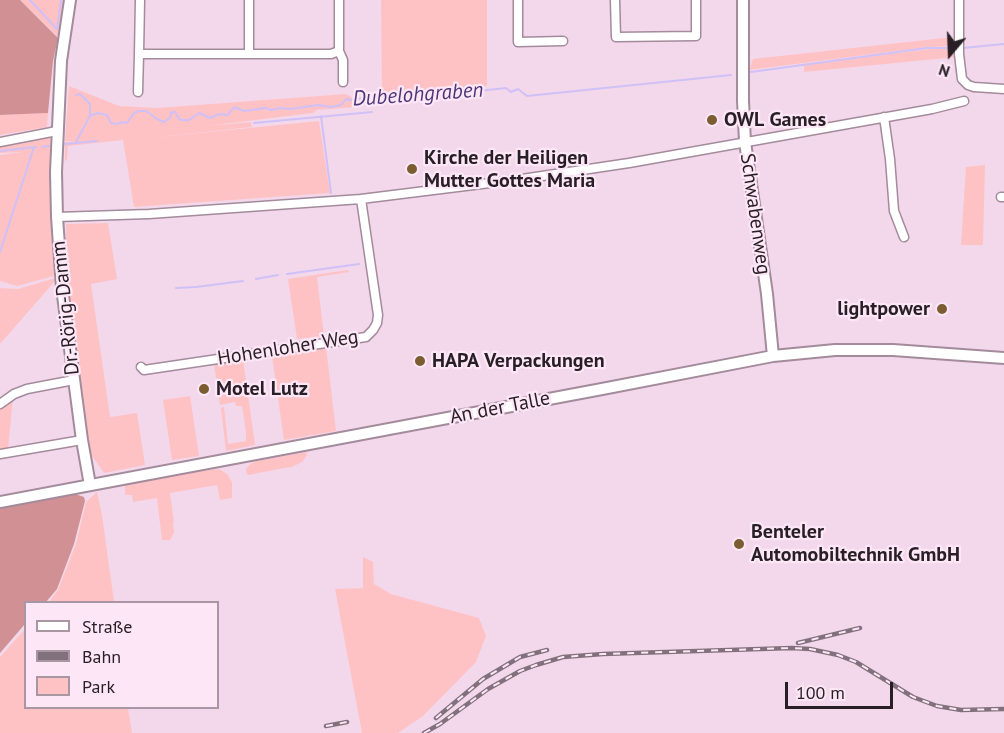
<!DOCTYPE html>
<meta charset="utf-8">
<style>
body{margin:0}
#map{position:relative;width:1004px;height:733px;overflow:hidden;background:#f3d8eb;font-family:"PT Sans",sans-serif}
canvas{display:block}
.legend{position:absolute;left:24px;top:601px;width:195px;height:108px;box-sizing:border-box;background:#fde7f6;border:2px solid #a897a3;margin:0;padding:8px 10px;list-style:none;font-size:18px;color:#281f26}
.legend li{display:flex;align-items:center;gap:12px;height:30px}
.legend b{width:30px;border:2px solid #a897a3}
.north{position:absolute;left:920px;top:24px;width:60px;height:60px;-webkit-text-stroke:4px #fde7f6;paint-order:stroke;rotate:199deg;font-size:16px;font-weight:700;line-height:24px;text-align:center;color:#281f26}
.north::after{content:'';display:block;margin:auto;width:21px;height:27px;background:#281f26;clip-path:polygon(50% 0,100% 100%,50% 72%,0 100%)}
.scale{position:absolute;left:785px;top:682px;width:108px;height:27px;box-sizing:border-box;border:3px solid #281f26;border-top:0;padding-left:8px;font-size:18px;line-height:21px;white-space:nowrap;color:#281f26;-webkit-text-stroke:4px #fde7f6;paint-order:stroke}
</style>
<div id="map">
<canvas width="1004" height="733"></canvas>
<ul class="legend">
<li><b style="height:8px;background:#fff"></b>Straße</li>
<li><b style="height:8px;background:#82717d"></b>Bahn</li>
<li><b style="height:16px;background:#fec2c5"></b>Park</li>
</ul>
<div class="north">N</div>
<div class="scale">100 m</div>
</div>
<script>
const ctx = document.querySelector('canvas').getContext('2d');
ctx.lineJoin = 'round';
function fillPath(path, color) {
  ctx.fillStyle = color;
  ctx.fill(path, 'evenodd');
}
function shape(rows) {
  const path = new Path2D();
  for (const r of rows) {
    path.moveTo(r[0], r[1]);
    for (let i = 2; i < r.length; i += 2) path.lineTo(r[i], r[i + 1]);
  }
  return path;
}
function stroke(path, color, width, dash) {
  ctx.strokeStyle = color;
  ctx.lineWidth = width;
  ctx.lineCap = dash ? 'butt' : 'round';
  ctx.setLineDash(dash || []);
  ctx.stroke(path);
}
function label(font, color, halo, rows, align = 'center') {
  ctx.font = font + ' "PT Sans",sans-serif';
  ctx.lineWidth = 4.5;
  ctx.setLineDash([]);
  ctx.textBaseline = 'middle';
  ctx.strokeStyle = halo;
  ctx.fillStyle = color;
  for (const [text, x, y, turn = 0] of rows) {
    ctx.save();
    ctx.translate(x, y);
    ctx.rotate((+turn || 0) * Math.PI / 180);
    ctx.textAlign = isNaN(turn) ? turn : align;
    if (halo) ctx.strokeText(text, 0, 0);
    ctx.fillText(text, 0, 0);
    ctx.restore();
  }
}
fillPath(shape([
 [20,0,64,0,58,37],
 [381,0,487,0,487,86,382,96],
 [953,37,956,46,928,47,749,70,753,59],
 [956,48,956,57,804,72,804,65,929,49],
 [69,86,119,106,157,108,346,94,356,100,357,107,317,110,313,113,207,126,251,122,252,127,149,138,319,121,330,193,134,207,123,140,68,146,67,161,65,160,65,142,76,141,65,141],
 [48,113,47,127,0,135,0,115],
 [50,137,54,276,17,286,0,281,0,155,21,152,0,153,0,145],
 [985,165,983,245,961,245,966,167],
 [108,223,117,279,91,284,110,417,137,413,145,465,104,473,90,453,77,379,66,283,66,224],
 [348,270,349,272,317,277,324,336,297,339,288,279],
 [55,278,55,281,0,344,0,288,18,289],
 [326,347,336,431,284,440,272,356],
 [243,360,255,445,226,451,221,408,224,407,228,444,246,441,246,432,242,406,236,406,235,402,220,405,214,364],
 [190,396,199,456,172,460,163,400],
 [13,398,8,450,0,452,0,407],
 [306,452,307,455,302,462,290,468,290,467,248,475,246,472,246,469,250,464,257,461],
 [219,469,227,474,232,482,232,498,220,500,217,485,170,493,174,522,173,523,174,533,170,540,162,540,157,498,133,502,132,495,125,495,125,484,129,482,184,473],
 [97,492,102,515,114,602,49,602,58,590,76,544,86,502],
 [363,557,373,562,374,584,391,594,479,618,486,636,476,662,423,716,398,733,362,733,335,589,363,588],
 [25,629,26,708,128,708,132,733,0,733,0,657]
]), '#fec2c5');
fillPath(shape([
 [0,0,20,0,58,38,53,61,48,113,0,115],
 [75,494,84,497,85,501,74,544,57,589,46,602,26,602,25,624,0,653,0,508]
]), '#d19194');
stroke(shape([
 [30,0,57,29,61,0],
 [963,48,1004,44],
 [751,72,927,48,957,48],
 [76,95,80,94,90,104,90,116],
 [321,116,331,193],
 [254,123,372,112],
 [76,142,90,116,98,113,107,115,111,123,117,124,122,122,127,123,134,113,139,111,146,111,157,119,164,122,170,118,171,113,173,112,175,112,180,120,189,120,199,113,210,118,219,114,228,115,233,108,237,108,244,111,266,108,271,110,280,108,291,109,318,105,331,107,341,105,346,99,352,100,363,98,377,98,384,101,506,88,511,92,518,89,527,96,731,75],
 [65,144,97,141],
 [42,147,49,146],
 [0,151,36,147],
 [0,252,34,147],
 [287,274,359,264],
 [256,279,278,275],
 [176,288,196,287,243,281]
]), '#cfc0f7', 2);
const minor = shape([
 [140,0,139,54,331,54,339,51,339,0],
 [518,0,518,42,563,41],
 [615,0,616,37,696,36,696,0],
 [959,0,959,54,962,79,968,85,974,87,1004,89],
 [339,51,343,60,343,82],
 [249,54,249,0],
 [138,92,139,54],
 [884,117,890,159,894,211,904,237],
 [0,142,57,131],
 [1001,197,1004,197],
 [57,217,149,214,361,199],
 [141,367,144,370,366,337,373,330,377,323,378,315,361,199,522,179,629,163,932,109,964,101],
 [0,404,14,394,27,389,74,380],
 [0,454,82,440]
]);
const tertiary = shape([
 [70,0,61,61,56,172,57,217,62,288,82,440,90,485],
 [743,0,743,101,745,142,767,294,773,356],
 [0,502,602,389,773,356,835,350,893,350,1004,358]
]);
stroke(minor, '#a38b9c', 11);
stroke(tertiary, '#a38b9c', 14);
stroke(minor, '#fff', 8);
stroke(tertiary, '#fff', 10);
const rail = shape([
 [798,643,860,628],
 [436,718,483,679,520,657,547,650],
 [326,726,347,722],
 [424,733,440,724,488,689,520,671,536,665,563,657,603,654,792,648,810,649,838,655,856,662,913,697,937,706,961,710,1004,709]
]);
stroke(rail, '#82717d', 4.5);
stroke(rail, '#fde7f6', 2, [7]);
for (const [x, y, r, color] of [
 [712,120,6,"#7b5d31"],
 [412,169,6,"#7b5d31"],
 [942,309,6,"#7b5d31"],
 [420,361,6,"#7b5d31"],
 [204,389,6,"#7b5d31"],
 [739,544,6,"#7b5d31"]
]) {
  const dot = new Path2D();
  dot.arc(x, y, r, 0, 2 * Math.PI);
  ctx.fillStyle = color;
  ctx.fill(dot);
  stroke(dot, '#fde7f6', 2);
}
label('bold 20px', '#281f26', '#fde7f6', [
 ["OWL Games",724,120],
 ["Kirche der Heiligen",424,158],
 ["Mutter Gottes Maria",424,181],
 ["lightpower",930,309,"right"],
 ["HAPA Verpackungen",432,361],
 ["Motel Lutz",216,389],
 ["Benteler",751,532],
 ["Automobiltechnik GmbH",751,555]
], 'left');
label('20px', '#281f26', '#fde7f6', [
 ["Schwabenweg",755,214,82],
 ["Dr.-Rörig-Damm",66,308,-96],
 ["Hohenloher Weg",288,348,-9],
 ["An der Talle",500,408,-11]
]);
label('italic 21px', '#4d3677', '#fde7f6', [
 ["Dubelohgraben",418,95,-4]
]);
</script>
